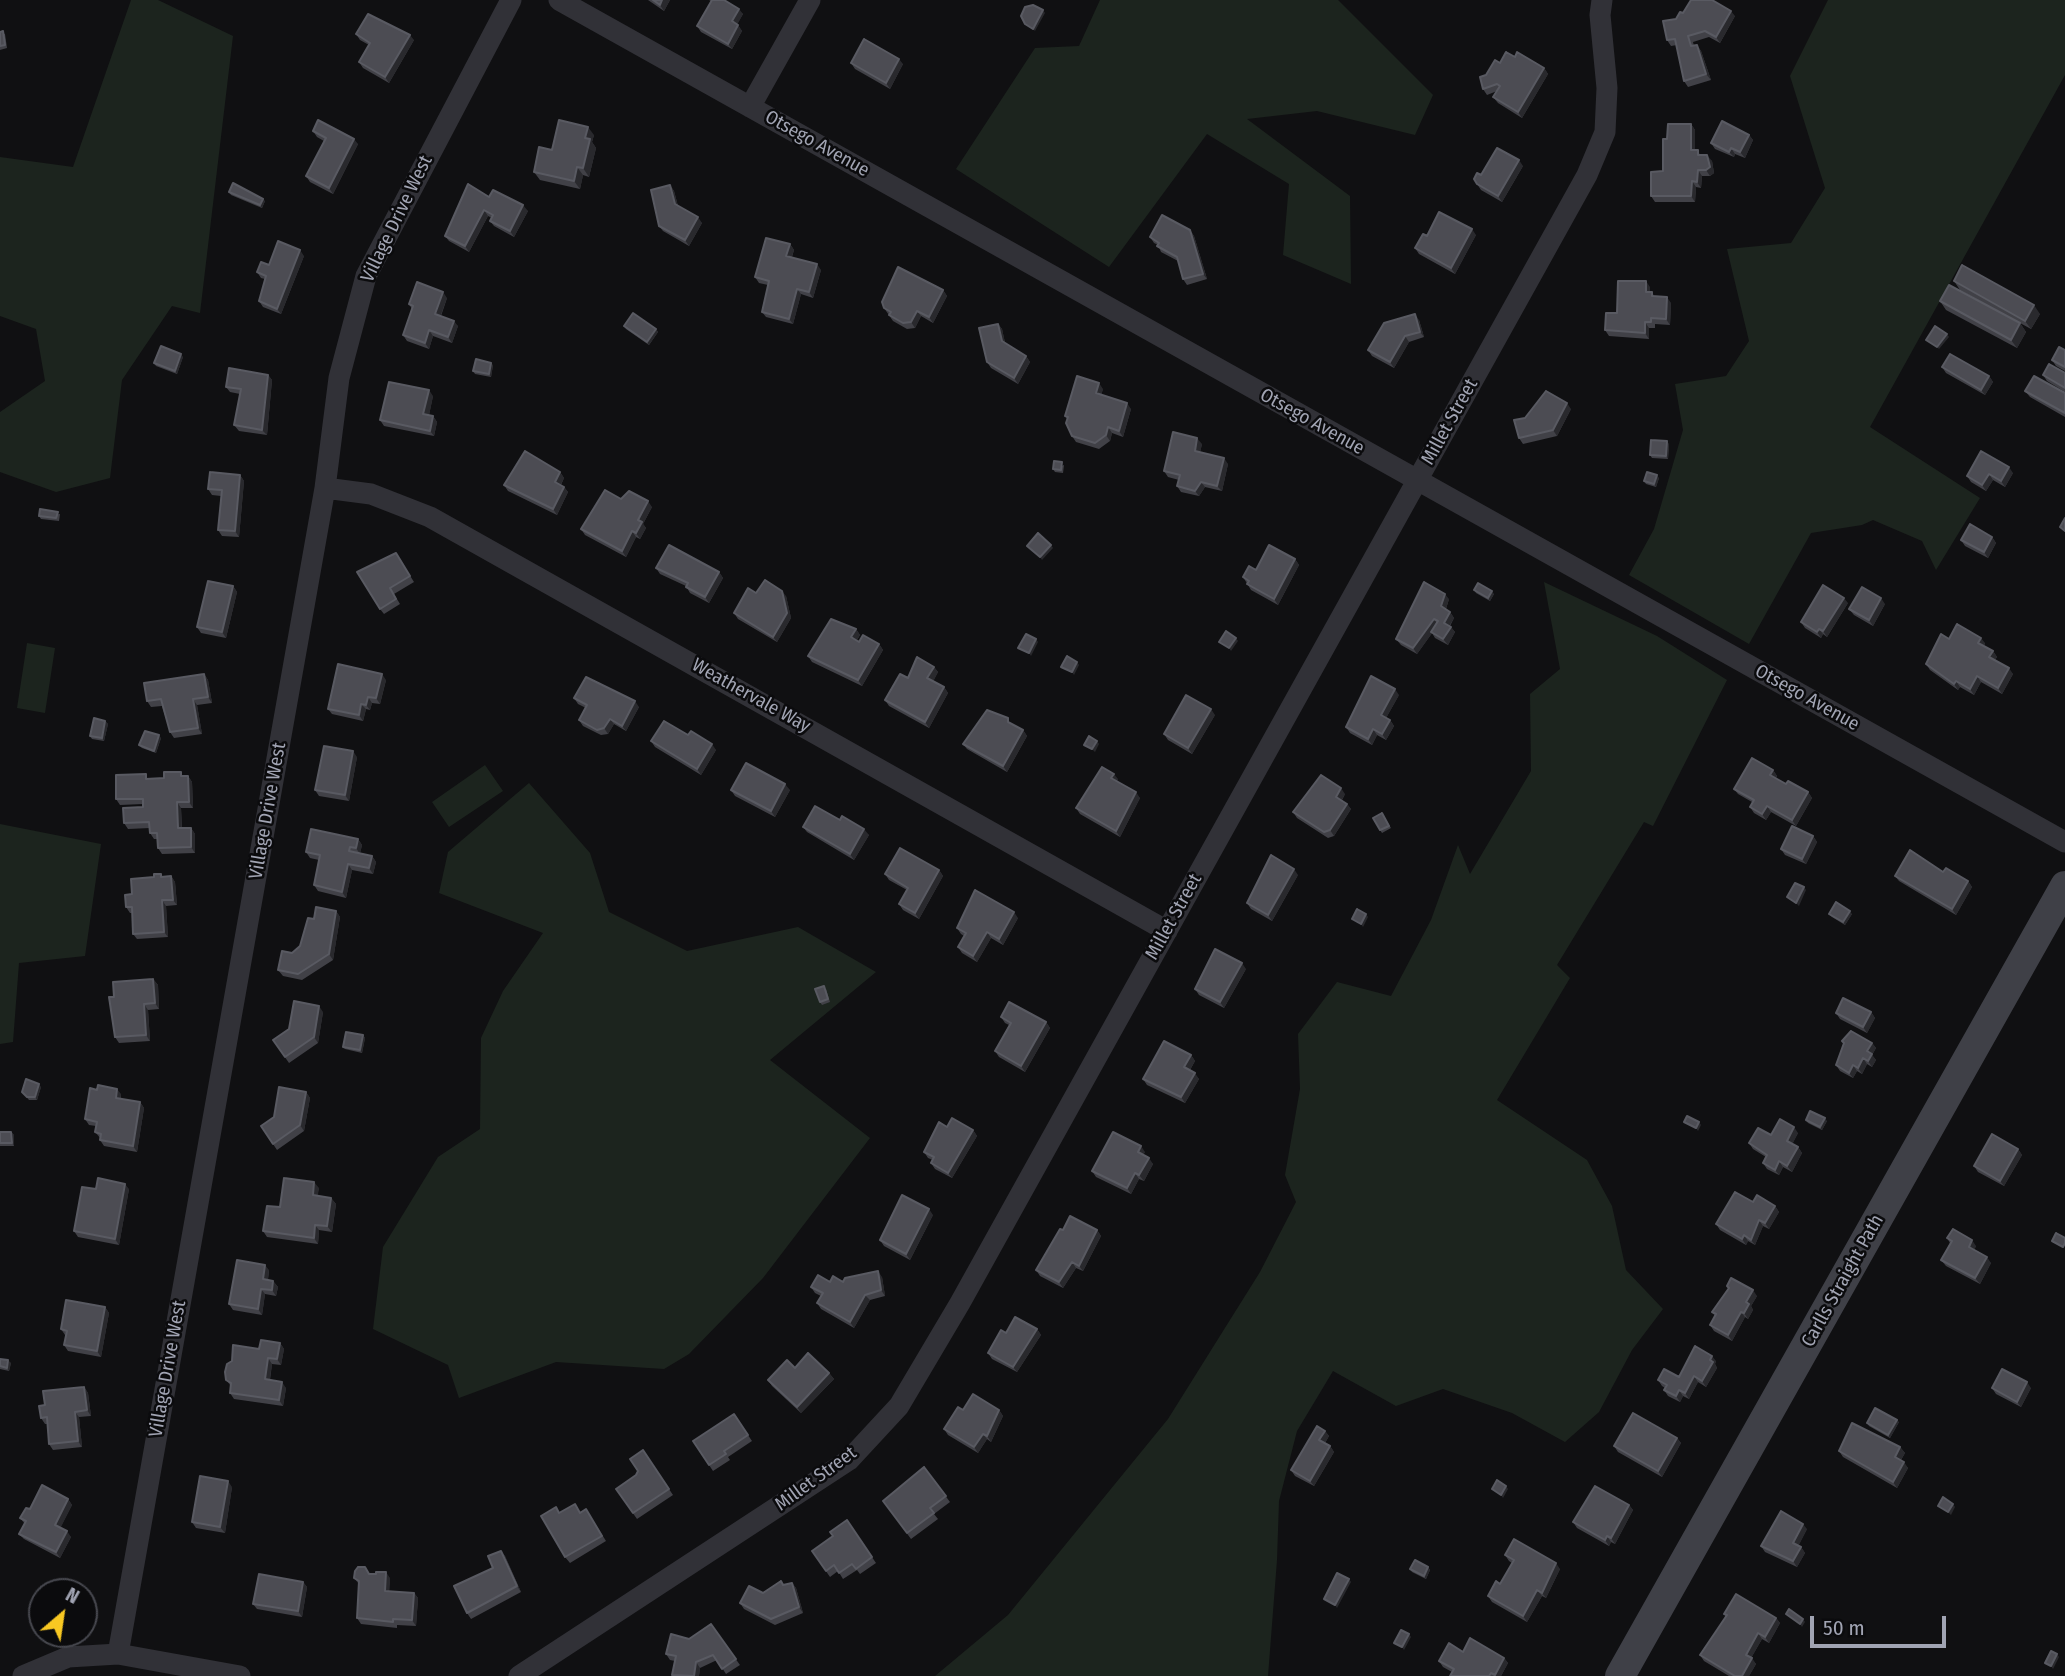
<!DOCTYPE html>
<style>
body{margin:0}
#map{position:relative;width:2065px;height:1676px;overflow:hidden;background:#101012;font-family:"Fira Sans Condensed",sans-serif}
canvas{display:block}
.north{position:absolute;left:28px;top:1578px;width:70px;height:70px;box-sizing:border-box;background:#0b0b0d;border:2px solid #47484f;border-radius:50%;rotate:29deg;font-size:19px;font-weight:700;line-height:28px;text-align:center;color:#a1a4b3}
.north::after{content:'';display:block;margin:auto;width:24px;height:32px;background:#f8c822;clip-path:polygon(50% 0,100% 100%,50% 72%,0 100%)}
.scale{position:absolute;left:1810px;top:1616px;width:136px;height:32px;box-sizing:border-box;border:4px solid #a1a4b3;border-top:0;padding-left:9px;font-size:21px;line-height:24px;white-space:nowrap;color:#a1a4b3;-webkit-text-stroke:5px #0b0b0d;paint-order:stroke}
</style>
<div id="map">
<canvas width="2065" height="1676"></canvas>
<div class="north">N</div>
<div class="scale">50 m</div>
</div>
<script>
const ctx = document.querySelector('canvas').getContext('2d');
ctx.lineJoin = 'round';
function fillPath(path, color) {
  ctx.fillStyle = color;
  ctx.fill(path, 'evenodd');
}
function shape(rows) {
  const path = new Path2D();
  for (const r of rows) {
    path.moveTo(r[0], r[1]);
    for (let i = 2; i < r.length; i += 2) path.lineTo(r[i], r[i + 1]);
  }
  return path;
}
function stroke(path, color, width, dash) {
  ctx.strokeStyle = color;
  ctx.lineWidth = width;
  ctx.lineCap = dash ? 'butt' : 'round';
  ctx.setLineDash(dash || []);
  ctx.stroke(path);
}
function label(font, color, halo, rows, align = 'center') {
  ctx.font = font + ' "Fira Sans Condensed",sans-serif';
  ctx.lineWidth = 5;
  ctx.setLineDash([]);
  ctx.textBaseline = 'middle';
  ctx.strokeStyle = halo;
  ctx.fillStyle = color;
  for (const [text, x, y, turn = 0] of rows) {
    ctx.save();
    ctx.translate(x, y);
    ctx.rotate((+turn || 0) * Math.PI / 180);
    ctx.textAlign = isNaN(turn) ? turn : align;
    if (halo) ctx.strokeText(text, 0, 0);
    ctx.fillText(text, 0, 0);
    ctx.restore();
  }
}
fillPath(shape([
 [131,0,158,0,233,36,200,313,172,306,122,380,110,478,56,492,0,472,0,412,45,381,36,329,0,316,0,157,73,167],
 [1100,0,1338,0,1433,95,1415,135,1317,111,1247,119,1350,196,1351,284,1283,255,1289,184,1207,134,1109,267,956,169,1035,48,1079,46],
 [1828,0,2065,0,2065,75,1870,427,1980,498,1936,570,1922,541,1873,520,1862,525,1811,533,1749,644,1629,575,1654,529,1683,430,1675,384,1726,376,1749,341,1727,249,1791,243,1825,188,1790,76],
 [1544,582,1657,636,1727,680,1653,826,1644,822,1557,965,1570,978,1497,1100,1587,1160,1612,1206,1626,1270,1663,1309,1632,1350,1599,1412,1565,1442,1512,1413,1443,1389,1396,1406,1333,1371,1297,1431,1279,1501,1277,1560,1268,1676,935,1676,1008,1615,1168,1419,1260,1272,1296,1202,1285,1175,1300,1089,1298,1034,1337,982,1391,996,1431,920,1458,845,1470,874,1531,771,1530,694,1560,669],
 [27,643,55,648,45,713,17,708],
 [485,765,503,791,449,827,432,802],
 [529,783,590,853,609,912,687,951,798,927,876,972,770,1060,870,1138,763,1278,689,1354,664,1369,556,1362,459,1398,448,1365,373,1329,383,1247,438,1157,480,1129,481,1038,503,991,543,933,439,893,448,852],
 [0,824,101,844,85,956,19,963,13,1042,0,1044]
]), '#1c241e');
stroke(shape([
 [559,0,2065,842],
 [750,107,810,0],
 [325,488,371,494,430,517,1167,931],
 [118,1654,325,488,339,378,366,276,511,0],
 [23,1676,68,1657,118,1654,240,1676],
 [519,1676,849,1460,899,1406,960,1303,1587,175,1605,132,1607,88,1600,15,1602,0]
]), '#313137', 21);
stroke(shape([
 [1620,1676,2065,886]
]), '#3f4047', 30);
fillPath(shape([
 [648,0,670,0,664,11],
 [709,0,724,0,743,14,737,24,742,31,732,49,701,32,697,26,711,1],
 [1683,13,1735,16,1720,43,1709,37,1693,42,1694,46,1697,45,1701,51,1711,80,1688,87,1684,81,1677,45,1671,46,1667,40,1676,19],
 [0,32,5,34,7,48,0,50],
 [356,34,414,40,389,83,363,68,359,62,369,45,360,40],
 [1515,57,1544,68,1548,74,1522,118,1498,103,1493,97,1497,91,1487,95,1483,89,1486,75,1500,63],
 [851,63,903,64,890,89,855,69],
 [1691,124,1695,130,1695,150,1701,155,1712,161,1714,173,1710,176,1702,176,1701,188,1696,187,1695,202,1655,202,1651,196,1663,171,1667,139],
 [313,131,358,144,333,194,310,182,306,176,324,141,317,137],
 [594,135,592,142,596,148,589,177,583,175,580,189,540,180,534,172,552,150],
 [1749,135,1753,140,1745,158,1735,154,1734,157,1715,149,1711,143],
 [1523,166,1502,202,1481,190,1477,184,1481,175],
 [670,185,674,191,678,206,702,223,689,246,663,231,659,226],
 [229,192,265,201,262,208,231,195],
 [489,197,528,211,514,237,494,226,490,221,492,218,488,216,469,252,449,241,445,236],
 [1190,230,1194,236,1207,279,1187,285,1183,279,1178,261,1161,252,1158,245,1154,243,1150,237],
 [1476,235,1455,274,1419,254,1415,248],
 [790,244,794,250,792,257,821,270,813,298,801,294,793,324,766,317,762,312,768,285,759,283,755,277],
 [304,256,281,314,263,307,259,301,265,279,261,278,257,272,269,265],
 [1954,281,2040,314,2031,329,2020,323,2026,332,2017,348,1946,310,1940,301,2014,320,1960,290],
 [1650,287,1650,292,1655,296,1671,303,1670,325,1655,324,1655,328,1649,328,1649,339,1609,336,1605,330,1617,313],
 [943,290,947,296,933,323,921,316,915,328,907,329,893,321,884,308],
 [447,298,441,316,458,326,452,343,433,336,429,349,407,341,403,335,412,309,409,304],
 [1419,320,1424,337,1409,342,1394,368,1372,356,1368,350],
 [998,324,1002,329,1005,343,1026,356,1030,362,1018,384,991,368,987,362],
 [624,326,656,329,658,332,649,345,626,329],
 [2065,350,2065,371,2056,366,2052,360],
 [183,357,177,374,156,366,154,363],
 [493,365,491,377,475,374,473,371],
 [1942,367,1989,376,1993,382,1985,395,1946,373],
 [2065,373,2065,392,2047,381,2043,375],
 [268,375,272,380,267,435,239,431,234,425,240,394,230,392,226,387],
 [1103,389,1101,395,1131,409,1123,437,1112,433,1110,441,1099,449,1076,442,1072,436,1067,419,1065,416],
 [2025,391,2065,393,2065,417,2030,397],
 [433,396,429,415,433,416,437,422,434,436,384,426,380,420],
 [1571,409,1557,436,1523,444,1519,438],
 [1202,444,1200,452,1228,464,1222,491,1205,487,1199,496,1181,492,1177,486,1179,480,1168,477,1164,471],
 [1669,444,1668,459,1652,458,1650,455],
 [1064,465,1063,473,1055,472,1053,469],
 [560,472,564,478,561,485,564,487,568,492,557,515,508,491,504,485],
 [2013,473,2005,487,1993,480,1986,491,1971,482,1967,476],
 [240,475,244,481,239,537,222,536,218,530,221,496,212,495,208,489],
 [1659,478,1656,487,1646,484,1644,481],
 [621,499,652,507,643,524,646,528,640,539,636,537,626,557,585,535,581,529],
 [60,514,59,521,41,519,39,516],
 [1992,537,1996,543,1988,558,1965,546,1961,540],
 [396,553,414,582,394,594,400,604,384,614,380,609],
 [1295,559,1299,565,1278,605,1251,590,1243,577,1256,570],
 [656,568,719,572,723,578,709,603,690,593,686,586,660,574],
 [233,586,237,592,226,638,201,633,197,627],
 [1474,590,1494,594,1490,601,1476,593],
 [756,593,786,596,791,618,777,642,738,619,734,613],
 [1449,599,1446,609,1450,612,1454,618,1450,626,1455,632,1448,645,1435,638,1432,633,1417,654,1401,645,1396,639],
 [1848,603,1827,637,1823,634,1821,638,1805,628,1801,622],
 [1885,604,1873,626,1854,615,1849,609],
 [856,629,860,635,857,640,859,642,879,644,883,650,862,686,812,662,808,656],
 [1949,639,1985,643,1984,646,1993,651,1997,657,1995,660,2013,674,2002,694,1981,682,1974,695,1960,687,1958,690,1930,670,1926,664],
 [934,667,938,672,933,681,944,687,948,693,929,728,889,706,885,700],
 [204,674,208,680,212,703,197,705,202,734,174,738,170,732,162,706,151,707,147,701],
 [386,680,380,704,372,703,370,710,366,709,363,721,332,714,328,709],
 [1399,695,1386,718,1390,720,1394,726,1386,740,1377,735,1372,745,1350,733,1346,727],
 [574,698,639,707,626,731,614,724,608,734,601,735,583,726,579,720,586,708,578,704],
 [1215,715,1192,754,1168,740,1164,734],
 [105,721,108,724,104,741,92,739,90,736],
 [1012,724,1023,730,1027,736,1007,772,967,749,963,744],
 [688,735,716,750,701,775,655,747,651,741],
 [161,738,156,753,142,748,139,745],
 [357,757,349,801,319,796,315,790],
 [1773,770,1777,776,1776,778,1786,784,1808,792,1812,798,1796,826,1771,812,1766,820,1754,813,1750,807,1752,802,1738,794,1734,789],
 [188,776,192,782,193,808,181,808,182,828,191,828,195,834,195,853,162,854,158,848,158,839,154,839,150,833,150,828,128,829,124,823,143,807,143,804,120,805,116,799,149,779],
 [1118,779,1117,781,1140,798,1120,837,1080,814,1076,808],
 [731,790,790,790,775,817,735,796],
 [1345,794,1342,800,1347,804,1351,809,1334,836,1328,838,1297,818,1293,812],
 [1382,813,1391,828,1382,833,1380,830],
 [840,820,869,835,854,860,807,832,803,827],
 [1813,836,1817,842,1806,864,1785,855,1781,849],
 [358,839,362,845,360,853,372,856,376,862,373,874,352,870,346,898,318,891,314,885,319,860,310,858,306,852],
 [939,870,943,876,919,919,903,910,899,904,907,890,889,880,885,874],
 [1943,872,1968,881,1972,887,1956,915,1899,881,1895,876],
 [161,874,163,877,171,876,175,882,177,905,166,906,168,937,137,939,133,934,132,913,130,913,126,907,132,894],
 [1298,875,1272,921,1251,909,1247,903],
 [336,911,340,917,333,960,302,980,283,976,278,970,292,953,300,946,314,919],
 [1829,914,1852,914,1845,925,1832,917],
 [1018,918,1003,945,991,938,977,962,962,953,958,947,964,936,961,934,957,928],
 [1246,969,1224,1008,1199,995,1195,989],
 [153,979,158,985,159,1009,148,1010,150,1041,119,1043,115,1037,114,997],
 [826,989,830,1002,822,1005,820,1002],
 [323,1012,318,1043,289,1063,273,1040],
 [1871,1012,1875,1018,1867,1033,1840,1019,1836,1013],
 [1001,1017,1046,1022,1050,1028,1025,1072,999,1057,995,1051,1009,1025,1005,1023],
 [363,1035,365,1038,362,1053,345,1049,343,1047],
 [1842,1041,1872,1043,1876,1048,1872,1055,1876,1060,1872,1067,1867,1064,1862,1074,1857,1071,1853,1078,1840,1071,1836,1065,1844,1045],
 [1191,1055,1195,1061,1190,1070,1199,1079,1185,1103,1147,1085,1143,1079],
 [41,1087,37,1100,29,1100,22,1092],
 [306,1092,310,1098,304,1131,277,1150,261,1126],
 [121,1094,121,1099,140,1102,144,1108,137,1152,104,1146,100,1140,101,1139,95,1132,96,1126,89,1125,85,1119],
 [1806,1120,1827,1121,1822,1130,1808,1123],
 [973,1130,977,1136,952,1178,935,1169,931,1163,933,1160,928,1158,924,1152],
 [0,1132,11,1132,14,1135,14,1146,0,1146],
 [1798,1133,1792,1144,1798,1147,1802,1153,1792,1172,1783,1167,1779,1175,1767,1169,1763,1163,1766,1157,1753,1149,1749,1143,1771,1135],
 [2018,1149,2022,1155,2004,1186,1978,1172,1974,1166],
 [1145,1152,1143,1155,1153,1164,1144,1181,1139,1179,1131,1194,1096,1177,1092,1171],
 [319,1188,317,1196,331,1198,336,1204,332,1232,319,1230,318,1244,267,1237,263,1231,280,1207],
 [129,1189,119,1245,78,1237,74,1231],
 [1753,1202,1775,1206,1779,1212,1769,1229,1763,1226,1755,1245,1748,1241,1746,1245,1720,1230,1716,1224],
 [933,1215,910,1260,884,1246,880,1240],
 [1097,1230,1101,1236,1083,1271,1076,1268,1063,1288,1040,1276,1036,1270],
 [1947,1238,1976,1246,1974,1250,1991,1263,1980,1284,1946,1266,1941,1260,1950,1243],
 [269,1270,268,1280,273,1281,278,1287,276,1296,265,1294,262,1315,233,1310,229,1304],
 [882,1277,885,1296,870,1300,854,1328,821,1309,817,1303,821,1296,815,1293,811,1287,830,1282,843,1282],
 [1727,1286,1757,1296,1751,1306,1753,1310,1748,1319,1745,1317,1732,1341,1714,1331,1710,1325,1715,1316,1712,1312,1728,1289],
 [105,1307,109,1313,101,1357,68,1351,64,1345,66,1335,65,1335,61,1329],
 [1037,1329,1041,1335,1017,1372,992,1359,988,1353,1006,1333],
 [280,1343,284,1349,281,1365,272,1364,270,1380,286,1388,283,1406,234,1399,230,1393,231,1386,226,1380,259,1349],
 [0,1359,11,1363,9,1371,0,1369],
 [1716,1361,1715,1364,1717,1368,1706,1387,1698,1382,1689,1399,1683,1396,1680,1402,1668,1396,1664,1390,1665,1388,1662,1386,1658,1380,1679,1377],
 [795,1368,829,1373,834,1379,801,1413,772,1386,768,1380],
 [84,1387,88,1393,91,1416,79,1417,82,1447,53,1450,49,1444,47,1424,45,1424,41,1418,45,1405],
 [1992,1388,2031,1388,2021,1407,1996,1394],
 [963,1410,999,1410,1003,1416,991,1442,987,1439,978,1453,948,1435,944,1429],
 [734,1414,752,1441,728,1457,730,1460,713,1471,693,1441],
 [1899,1422,1890,1438,1869,1426,1867,1423],
 [1325,1431,1329,1436,1325,1443,1330,1446,1334,1452,1314,1486,1295,1476,1291,1470],
 [1677,1438,1681,1443,1662,1477,1618,1452,1614,1446],
 [1900,1447,1905,1453,1901,1460,1908,1468,1897,1488,1843,1457,1839,1451],
 [643,1450,673,1495,637,1519,616,1489,636,1475,638,1471],
 [924,1467,950,1502,934,1514,938,1519,911,1539,883,1501],
 [232,1487,225,1533,196,1528,192,1522],
 [68,1499,72,1505,60,1528,71,1537,60,1558,24,1539,19,1534,25,1524,20,1518,30,1509],
 [1629,1505,1633,1510,1615,1544,1611,1542,1609,1546,1577,1528,1573,1522],
 [586,1509,606,1541,570,1563,565,1557,560,1513,580,1512],
 [847,1520,876,1563,860,1574,857,1570,843,1579,838,1571,830,1577,812,1551,833,1536],
 [1807,1529,1798,1546,1801,1547,1805,1553,1797,1567,1765,1552,1761,1546],
 [501,1551,505,1556,521,1592,471,1619,467,1613,493,1568],
 [1505,1555,1560,1569,1546,1598,1542,1596,1527,1622,1492,1602,1488,1596,1500,1584,1512,1563,1509,1561],
 [1428,1567,1430,1570,1426,1579,1412,1572,1410,1569],
 [370,1574,390,1578,389,1591,414,1593,418,1598,416,1626,397,1625,397,1628,361,1624,357,1618,359,1584,354,1578],
 [303,1582,307,1587,302,1617,257,1609,253,1604],
 [792,1583,796,1588,803,1613,775,1625,744,1609,740,1603,763,1593],
 [1724,1614,1776,1618,1780,1623,1769,1643,1762,1639,1751,1658,1756,1664,1749,1676,1729,1676,1704,1661,1700,1655,1726,1617],
 [711,1624,740,1665,726,1674,717,1660,700,1668,699,1676,673,1676,672,1675,675,1661,670,1660,666,1654],
 [1463,1652,1504,1658,1508,1663,1501,1676,1450,1676,1452,1672,1443,1667,1439,1661]
]), '#414147');
fillPath(shape([
 [662,0,670,0,664,11,660,5],
 [739,9,743,14,736,27,732,21],
 [1043,10,1045,13,1035,31,1033,29],
 [1731,11,1735,16,1720,43,1716,37],
 [738,25,742,31,732,49,728,44],
 [410,35,414,40,389,83,385,77],
 [1697,45,1701,51,1711,80,1706,74],
 [899,59,903,64,890,89,886,83],
 [1544,68,1548,74,1522,118,1518,112],
 [1691,124,1695,130,1695,156,1691,150],
 [588,127,594,135,592,142,596,148,589,177,583,168,585,138],
 [1749,135,1753,140,1745,158,1740,152],
 [354,139,358,144,333,194,329,188],
 [1731,148,1735,154,1734,157,1729,152],
 [1707,155,1712,161,1714,173,1710,176,1706,170],
 [1519,160,1523,166,1502,202,1498,196],
 [577,167,583,175,580,189,574,181],
 [1698,170,1702,176,1701,188,1697,182],
 [1692,181,1696,187,1695,202,1691,196],
 [670,185,674,191,679,210,675,204],
 [263,199,265,201,262,208,260,205],
 [523,205,528,211,514,237,510,231],
 [484,210,488,216,469,252,465,246],
 [698,217,702,223,689,246,685,240],
 [1472,229,1476,235,1455,274,1451,268],
 [1190,230,1194,236,1207,279,1203,274],
 [790,244,794,250,790,262,786,256],
 [300,250,304,256,281,314,277,309],
 [817,264,821,270,813,298,809,292],
 [1646,281,1650,287,1650,298,1646,292],
 [797,289,801,294,793,324,789,319],
 [943,290,947,296,933,323,929,317],
 [443,292,447,298,439,320,435,314],
 [1667,297,1671,303,1670,325,1666,319],
 [2034,305,2040,314,2031,329,2025,321],
 [917,311,921,316,915,328,911,322],
 [1415,314,1419,320,1424,337,1420,332],
 [454,321,458,326,452,343,448,337],
 [1645,322,1649,328,1649,339,1645,333],
 [2020,323,2026,332,2017,348,2011,340],
 [998,324,1002,329,1006,347,1002,341],
 [656,329,658,332,649,345,647,342],
 [429,330,433,336,429,349,425,343],
 [1947,334,1949,337,1939,349,1937,347],
 [1405,336,1409,342,1394,368,1390,362],
 [181,354,183,357,177,374,175,371],
 [1026,356,1030,362,1018,384,1014,378],
 [491,363,493,365,491,377,489,374],
 [268,375,272,380,267,435,262,430],
 [1989,376,1993,382,1985,395,1981,390],
 [1099,383,1103,389,1100,399,1096,393],
 [429,390,433,396,428,420,423,414],
 [1127,403,1131,409,1123,437,1119,431],
 [1567,403,1571,409,1557,436,1553,430],
 [433,416,437,422,434,436,430,431],
 [1108,427,1112,433,1110,441,1106,435],
 [1197,438,1202,444,1199,457,1195,451],
 [1667,441,1669,444,1668,459,1666,456],
 [1224,458,1228,464,1222,491,1217,486],
 [2009,467,2013,473,2005,487,2001,481],
 [560,472,564,478,559,488,555,482],
 [1989,474,1993,480,1986,491,1982,485],
 [240,475,244,481,239,537,235,531],
 [1657,475,1659,478,1656,487,1654,484],
 [1201,482,1205,487,1199,496,1195,491],
 [564,487,568,492,557,515,553,509],
 [648,501,652,507,643,524,646,528,640,539,636,533,638,520],
 [632,531,636,537,626,557,622,551],
 [1992,537,1996,543,1988,558,1984,552],
 [1051,545,1053,548,1042,560,1040,557],
 [1295,559,1299,565,1278,605,1274,599],
 [719,572,723,578,709,603,705,597],
 [233,586,237,592,226,638,222,632],
 [782,591,786,596,791,618,777,642,773,637],
 [1492,591,1494,594,1490,601,1488,598],
 [1445,594,1449,599,1445,612,1441,606],
 [1844,598,1848,603,1827,637,1823,631],
 [1881,598,1885,604,1873,626,1869,620],
 [1450,612,1454,618,1448,628,1444,623],
 [1434,619,1438,625,1417,654,1413,648],
 [1451,627,1455,632,1448,645,1443,639],
 [856,629,860,635,855,643,851,637],
 [1819,629,1823,634,1821,638,1817,632],
 [1236,638,1238,641,1231,651,1229,648],
 [1981,638,1985,643,1982,649,1978,643],
 [1036,639,1038,642,1031,656,1029,653],
 [879,644,883,650,862,686,858,680],
 [1993,651,1997,657,1993,663,1989,657],
 [1077,662,1079,665,1074,675,1072,672],
 [934,667,938,672,932,684,927,678],
 [2009,668,2013,674,2002,694,1998,688],
 [204,674,208,680,212,703,208,697],
 [382,674,386,680,380,704,376,698],
 [1977,676,1981,682,1974,695,1970,689],
 [1956,681,1960,687,1958,690,1954,684],
 [944,687,948,693,929,728,925,722],
 [1395,689,1399,695,1385,720,1381,715],
 [368,697,372,703,370,710,366,705],
 [193,699,197,705,202,734,198,728],
 [635,701,639,707,626,731,622,726],
 [361,704,366,709,363,721,359,715],
 [1211,709,1215,715,1192,754,1188,748],
 [610,719,614,724,608,734,604,728],
 [1390,720,1394,726,1386,740,1382,734],
 [105,721,108,724,104,741,102,738],
 [1373,729,1377,735,1372,745,1368,739],
 [1023,730,1027,736,1007,772,1003,766],
 [159,735,161,738,156,753,154,751],
 [1097,741,1099,744,1095,752,1092,749],
 [712,744,716,750,701,775,697,769],
 [353,751,357,757,349,801,345,795],
 [1773,770,1777,776,1774,781,1770,775],
 [1114,774,1118,779,1115,784,1111,778],
 [188,776,192,782,193,808,189,802],
 [785,784,790,790,775,817,771,811],
 [1341,788,1345,794,1340,803,1336,797],
 [1136,792,1140,798,1120,837,1116,831],
 [1808,792,1812,798,1796,826,1792,820],
 [177,802,181,808,182,834,178,828],
 [1347,804,1351,809,1334,836,1330,830],
 [1767,806,1771,812,1766,820,1762,814],
 [191,828,195,834,195,853,191,847],
 [864,829,869,835,854,860,850,854],
 [1813,836,1817,842,1806,864,1802,859],
 [358,839,362,845,360,854,356,848],
 [372,856,376,862,373,874,369,868],
 [348,864,352,870,346,898,342,892],
 [1294,869,1298,875,1272,921,1268,915],
 [939,870,943,876,919,919,915,913],
 [171,876,175,882,177,905,173,900],
 [1968,881,1972,887,1956,915,1952,909],
 [1804,887,1806,890,1799,906,1796,903],
 [162,900,166,906,168,937,164,932],
 [336,911,340,917,333,960,329,954],
 [1850,911,1852,914,1845,925,1843,922],
 [1014,912,1018,918,1003,945,999,939],
 [1366,914,1368,917,1363,927,1361,924],
 [987,932,991,938,977,962,973,956],
 [1242,963,1246,969,1224,1008,1220,1002],
 [153,979,158,985,159,1009,155,1003],
 [144,1004,148,1010,150,1041,146,1035],
 [319,1006,323,1012,318,1043,314,1037],
 [1871,1012,1875,1018,1867,1033,1863,1027],
 [1046,1022,1050,1028,1025,1072,1021,1066],
 [363,1035,365,1038,362,1053,360,1050],
 [1872,1043,1876,1048,1872,1055,1876,1060,1872,1067,1868,1061,1867,1051],
 [1191,1055,1195,1061,1188,1073,1184,1067],
 [1863,1058,1867,1064,1862,1074,1858,1068],
 [1853,1065,1857,1071,1853,1078,1849,1073],
 [1195,1073,1199,1079,1185,1103,1181,1097],
 [39,1084,41,1087,37,1100,35,1097],
 [117,1089,121,1094,120,1104,116,1098],
 [306,1092,310,1098,304,1131,300,1125],
 [140,1102,144,1108,137,1152,133,1146],
 [1825,1118,1827,1121,1822,1130,1820,1127],
 [1699,1122,1701,1125,1698,1131,1696,1128],
 [1794,1127,1798,1133,1791,1147,1787,1141],
 [973,1130,977,1136,952,1178,948,1173],
 [11,1132,14,1135,14,1146,12,1143],
 [1141,1146,1145,1152,1142,1157,1138,1152],
 [1798,1147,1802,1153,1792,1172,1787,1166],
 [2018,1149,2022,1155,2004,1186,2000,1181],
 [1149,1158,1153,1164,1144,1181,1139,1175],
 [1779,1161,1783,1167,1779,1175,1775,1170],
 [1135,1173,1139,1179,1131,1194,1127,1188],
 [314,1182,319,1188,317,1201,313,1195],
 [125,1184,129,1189,119,1245,115,1239],
 [331,1198,336,1204,332,1232,327,1226],
 [1775,1206,1779,1212,1769,1229,1765,1223],
 [929,1209,933,1215,910,1260,906,1254],
 [1759,1220,1763,1226,1755,1245,1751,1240],
 [315,1225,319,1230,318,1244,314,1238],
 [1097,1230,1101,1236,1083,1271,1079,1266],
 [1744,1235,1748,1241,1746,1245,1742,1239],
 [1972,1240,1976,1246,1973,1253,1969,1247],
 [1987,1257,1991,1263,1980,1284,1975,1278],
 [1072,1262,1076,1268,1063,1288,1059,1282],
 [265,1265,269,1270,267,1285,263,1279],
 [878,1271,882,1277,885,1296,881,1290],
 [273,1281,278,1287,276,1296,272,1290],
 [261,1289,265,1294,262,1315,258,1309],
 [1753,1290,1757,1296,1751,1306,1753,1310,1748,1319,1744,1313,1746,1302],
 [865,1295,870,1300,854,1328,850,1322],
 [105,1307,109,1313,101,1357,97,1351],
 [1741,1312,1745,1317,1732,1341,1728,1335],
 [1037,1329,1041,1335,1017,1372,1013,1367],
 [280,1343,284,1349,281,1365,277,1359],
 [1712,1356,1716,1361,1715,1364,1717,1368,1706,1387,1702,1381],
 [268,1358,272,1364,269,1384,265,1379],
 [8,1360,11,1363,9,1371,7,1368],
 [829,1373,834,1379,801,1413,797,1407],
 [1694,1376,1698,1382,1689,1399,1685,1393],
 [282,1382,286,1388,283,1406,279,1400],
 [2027,1382,2031,1388,2021,1407,2017,1402],
 [84,1387,88,1393,91,1416,87,1410],
 [1679,1390,1683,1396,1680,1402,1676,1396],
 [999,1410,1003,1416,991,1442,987,1436],
 [75,1412,79,1417,82,1447,78,1441],
 [1897,1420,1899,1422,1890,1438,1888,1435],
 [1325,1431,1329,1436,1323,1446,1319,1440],
 [983,1434,987,1439,978,1453,974,1447],
 [1677,1438,1681,1443,1662,1477,1658,1471],
 [1330,1446,1334,1452,1314,1486,1310,1481],
 [1900,1447,1905,1453,1899,1463,1895,1457],
 [1904,1462,1908,1468,1897,1488,1893,1482],
 [228,1481,232,1487,225,1533,220,1527],
 [1506,1486,1508,1489,1503,1498,1501,1495],
 [68,1499,72,1505,59,1531,55,1525],
 [1953,1504,1955,1507,1951,1515,1948,1512],
 [1629,1505,1633,1510,1615,1544,1611,1538],
 [1803,1524,1807,1529,1797,1549,1793,1543],
 [67,1531,71,1537,60,1558,56,1552],
 [1607,1536,1611,1542,1609,1546,1605,1540],
 [1801,1547,1805,1553,1797,1567,1793,1561],
 [501,1551,505,1556,521,1592,517,1586],
 [1556,1563,1560,1569,1546,1598,1542,1593],
 [1428,1567,1430,1570,1426,1579,1424,1576],
 [386,1572,390,1578,389,1597,385,1591],
 [1349,1579,1351,1582,1337,1608,1335,1605],
 [303,1582,307,1587,302,1617,298,1611],
 [792,1583,796,1588,803,1613,799,1607],
 [1537,1590,1542,1596,1527,1622,1523,1616],
 [414,1593,418,1598,416,1626,412,1620],
 [1776,1618,1780,1623,1769,1643,1765,1637],
 [1803,1619,1805,1622,1802,1627,1800,1624],
 [1758,1633,1762,1639,1750,1660,1746,1655],
 [1409,1634,1411,1637,1404,1650,1402,1647],
 [2057,1654,2059,1657,2053,1669,2051,1666],
 [1504,1658,1508,1663,1501,1676,1496,1676,1495,1675],
 [1752,1658,1756,1664,1749,1676,1742,1676],
 [696,1662,700,1668,699,1676,694,1676]
]), '#29292d');
const building = shape([
 [653,0,662,0,660,5,653,0],
 [712,0,724,0,739,9,732,21,738,25,728,44,697,26,712,0],
 [1691,0,1712,0,1731,11,1716,37,1705,31,1688,36,1691,46,1697,45,1706,74,1684,81,1675,39,1667,40,1663,21,1676,19,1680,12,1683,13,1691,0],
 [1033,5,1043,10,1033,29,1025,24,1021,16,1025,7,1033,5],
 [368,14,410,35,385,77,359,62,370,43,356,34,368,14],
 [3,31,5,45,0,46,0,32,3,31],
 [864,39,899,59,886,83,851,63,864,39],
 [1506,52,1515,57,1517,52,1544,68,1518,112,1493,97,1500,86,1497,84,1483,89,1480,77,1486,75,1495,60,1500,63,1506,52],
 [318,120,354,139,329,188,306,176,326,138,313,131,318,120],
 [559,120,588,127,585,138,590,139,583,168,577,167,574,181,534,172,539,147,552,150,559,120],
 [1722,121,1749,135,1740,152,1731,148,1729,152,1711,143,1722,121],
 [1668,124,1691,124,1691,150,1698,150,1698,155,1707,155,1710,167,1706,170,1698,170,1697,182,1692,181,1691,196,1651,196,1651,172,1663,171,1663,139,1667,139,1668,124],
 [1497,148,1519,160,1498,196,1477,184,1474,179,1477,173,1481,175,1497,148],
 [233,183,263,199,260,205,229,192,233,183],
 [468,184,489,197,493,190,523,205,510,231,490,221,493,215,484,210,465,246,445,236,468,184],
 [670,185,675,204,698,217,685,240,659,226,651,190,670,185],
 [1439,212,1472,229,1451,268,1415,248,1423,234,1427,236,1439,212],
 [1162,215,1190,230,1203,274,1183,279,1177,257,1157,246,1159,243,1150,237,1162,215],
 [766,238,790,244,786,256,817,264,809,292,797,289,789,319,762,312,769,281,755,277,766,238],
 [278,241,300,250,277,309,259,301,266,276,257,272,261,262,269,265,278,241],
 [1962,265,2034,305,2025,321,1954,281,1962,265],
 [898,267,943,290,929,317,917,311,911,322,903,323,889,315,891,312,884,308,882,302,898,267],
 [1618,281,1646,281,1646,292,1652,292,1652,296,1667,297,1666,319,1651,318,1651,322,1645,322,1645,333,1605,330,1606,313,1617,313,1618,281],
 [417,282,443,292,435,314,454,321,448,337,429,330,425,343,403,335,413,306,409,304,417,282],
 [1949,285,2020,323,2011,340,1940,301,1949,285],
 [633,313,656,329,647,342,624,326,633,313],
 [1415,314,1420,332,1405,336,1390,362,1368,350,1384,323,1415,314],
 [998,324,1002,341,1026,356,1014,378,987,362,979,328,998,324],
 [1935,326,1947,334,1937,347,1926,340,1935,326],
 [161,346,181,354,175,371,154,363,161,346],
 [2059,347,2065,350,2065,367,2052,360,2059,347],
 [1950,354,1989,376,1981,390,1942,367,1950,354],
 [476,359,491,363,489,374,473,371,476,359],
 [2049,364,2065,373,2065,388,2043,375,2049,364],
 [229,368,268,375,262,430,234,425,241,389,226,387,229,368],
 [1077,376,1099,383,1096,393,1127,403,1119,431,1108,427,1106,435,1095,443,1072,436,1066,423,1068,417,1065,416,1077,376],
 [2034,376,2065,393,2065,413,2025,391,2034,376],
 [389,382,429,390,423,414,433,416,430,431,380,420,389,382],
 [1546,391,1567,403,1553,430,1519,438,1514,420,1525,418,1546,391],
 [1173,432,1197,438,1195,451,1224,458,1217,486,1201,482,1195,491,1177,486,1180,475,1164,471,1173,432],
 [1651,440,1667,441,1666,456,1650,455,1651,440],
 [525,451,560,472,555,482,564,487,553,509,504,485,525,451],
 [1981,451,2009,467,2001,481,1989,474,1982,485,1967,476,1981,451],
 [1054,461,1062,462,1061,470,1053,469,1054,461],
 [210,472,240,475,235,531,218,530,222,490,208,489,210,472],
 [1647,472,1657,475,1654,484,1644,481,1647,472],
 [605,490,621,499,629,491,648,501,638,520,642,522,636,533,632,531,622,551,581,529,605,490],
 [40,509,58,512,56,518,39,516,40,509],
 [2065,518,2065,531,2060,527,2065,518],
 [1970,524,1992,537,1984,552,1961,540,1970,524],
 [1038,533,1051,545,1040,557,1027,546,1038,533],
 [669,545,719,572,705,597,686,587,688,583,656,568,669,545],
 [1269,545,1295,559,1274,599,1247,584,1249,581,1243,577,1249,566,1256,570,1269,545],
 [396,553,410,576,390,588,396,599,380,609,357,572,396,553],
 [765,580,782,591,787,613,773,637,734,613,748,588,756,593,765,580],
 [208,581,233,586,222,632,197,627,208,581],
 [1424,582,1445,594,1441,606,1450,612,1444,623,1451,627,1443,639,1431,632,1438,621,1434,619,1413,648,1396,639,1424,582],
 [1478,583,1492,591,1488,598,1474,590,1478,583],
 [1823,585,1844,598,1823,631,1819,629,1817,632,1801,622,1823,585],
 [1862,587,1881,598,1869,620,1849,609,1862,587],
 [831,619,856,629,851,637,859,642,863,635,879,644,858,680,808,656,831,619],
 [1957,624,1981,638,1978,643,1993,651,1989,657,2009,668,1998,688,1977,676,1970,689,1956,681,1954,684,1926,664,1941,634,1949,639,1957,624],
 [1226,631,1236,638,1229,648,1219,642,1226,631],
 [1026,634,1036,639,1029,653,1018,648,1026,634],
 [1067,656,1077,662,1072,672,1061,667,1067,656],
 [917,657,934,667,927,678,944,687,925,722,885,700,900,674,908,678,917,657],
 [338,664,382,674,376,698,368,697,366,705,361,704,359,715,328,709,338,664],
 [204,674,208,697,193,699,198,728,170,732,161,699,147,701,144,683,204,674],
 [1371,676,1395,689,1381,715,1390,720,1382,734,1373,729,1368,739,1346,727,1371,676],
 [586,677,635,701,622,726,610,719,604,728,597,730,579,720,587,705,574,698,586,677],
 [1186,695,1211,709,1188,748,1164,734,1186,695],
 [987,710,1008,718,1008,722,1023,730,1003,766,963,744,987,710],
 [94,718,105,721,102,738,90,736,94,718],
 [664,721,688,735,691,731,712,744,697,769,651,741,664,721],
 [145,731,159,735,154,751,139,745,145,731],
 [1089,736,1097,741,1092,749,1084,745,1089,736],
 [324,746,353,751,345,795,315,790,324,746],
 [1752,758,1773,770,1770,775,1786,784,1788,781,1808,792,1792,820,1767,806,1762,814,1750,807,1754,800,1734,789,1752,758],
 [746,763,785,784,771,811,731,790,746,763],
 [1102,767,1114,774,1111,778,1136,792,1116,831,1076,808,1102,767],
 [164,772,181,772,181,776,188,776,189,802,177,802,178,828,191,828,191,847,158,848,157,833,150,833,149,822,124,823,123,808,143,807,143,799,116,799,116,775,146,774,146,779,164,778,164,772],
 [1321,775,1341,788,1336,797,1347,804,1330,830,1324,832,1293,812,1321,775],
 [815,806,840,820,842,816,864,829,850,854,803,827,815,806],
 [1382,813,1389,826,1380,830,1373,818,1382,813],
 [1792,826,1813,836,1802,859,1781,849,1792,826],
 [311,829,358,839,356,848,350,847,349,851,372,856,369,868,348,864,342,892,314,885,320,855,306,852,311,829],
 [900,848,939,870,915,913,899,904,908,888,885,874,900,848],
 [1910,850,1943,872,1946,868,1968,881,1952,909,1895,876,1910,850],
 [1271,855,1294,869,1268,915,1247,903,1271,855],
 [154,874,161,874,161,877,171,876,173,900,162,900,164,932,133,934,132,907,126,907,125,895,132,894,131,879,154,877,154,874],
 [1795,883,1804,887,1796,903,1787,897,1795,883],
 [975,890,1014,912,999,939,987,932,973,956,958,947,966,933,957,928,975,890],
 [1836,902,1850,911,1843,922,1829,914,1836,902],
 [316,907,336,911,329,954,298,974,278,970,282,951,292,953,300,946,308,918,314,919,316,907],
 [1357,909,1366,914,1361,924,1352,919,1357,909],
 [1215,949,1242,963,1220,1002,1195,989,1215,949],
 [153,979,155,1003,144,1004,146,1035,115,1037,109,997,114,997,113,982,153,979],
 [824,986,828,999,820,1002,815,989,824,986],
 [1843,998,1871,1012,1863,1027,1836,1013,1843,998],
 [294,1001,319,1006,314,1037,285,1057,273,1040,289,1029,294,1001],
 [1009,1002,1046,1022,1021,1066,995,1051,1011,1023,1001,1017,1009,1002],
 [1851,1031,1872,1043,1867,1051,1872,1054,1868,1061,1863,1058,1858,1068,1853,1065,1849,1073,1836,1065,1844,1043,1842,1041,1851,1031],
 [346,1032,363,1035,360,1050,343,1047,346,1032],
 [1164,1041,1191,1055,1184,1067,1195,1073,1181,1097,1143,1079,1164,1041],
 [26,1079,39,1084,35,1097,27,1097,22,1092,26,1079],
 [98,1085,117,1089,116,1098,140,1102,133,1146,100,1140,101,1134,95,1132,97,1122,85,1119,90,1088,97,1090,98,1085],
 [279,1087,306,1092,300,1125,273,1144,261,1126,274,1117,279,1087],
 [1810,1111,1825,1118,1820,1127,1806,1120,1810,1111],
 [1687,1116,1699,1122,1696,1128,1684,1122,1687,1116],
 [952,1118,973,1130,948,1173,931,1163,934,1157,924,1152,939,1122,947,1127,952,1118],
 [1780,1119,1794,1127,1787,1141,1798,1147,1787,1166,1779,1161,1775,1170,1763,1163,1767,1155,1749,1143,1758,1128,1771,1135,1780,1119],
 [0,1132,11,1132,12,1143,0,1143,0,1132],
 [1113,1132,1141,1146,1138,1152,1149,1158,1139,1175,1135,1173,1127,1188,1092,1171,1113,1132],
 [1992,1134,2018,1149,2000,1181,1974,1166,1992,1134],
 [98,1178,125,1184,115,1239,74,1231,82,1187,96,1189,98,1178],
 [284,1178,314,1182,313,1195,331,1198,327,1226,315,1225,314,1238,263,1231,267,1206,280,1207,284,1178],
 [1735,1192,1753,1202,1757,1195,1775,1206,1765,1223,1759,1220,1751,1240,1744,1235,1742,1239,1716,1224,1735,1192],
 [902,1195,929,1209,906,1254,880,1240,902,1195],
 [1070,1216,1097,1230,1079,1266,1072,1262,1059,1282,1036,1270,1060,1229,1063,1230,1070,1216],
 [1953,1229,1972,1240,1969,1247,1987,1257,1975,1278,1941,1260,1952,1241,1947,1238,1953,1229],
 [2056,1233,2065,1238,2065,1243,2063,1247,2052,1241,2056,1233],
 [237,1260,265,1265,263,1279,273,1281,272,1290,261,1289,258,1309,229,1304,237,1260],
 [878,1271,881,1290,865,1295,850,1322,817,1303,823,1293,811,1287,818,1275,830,1282,833,1276,843,1282,845,1278,878,1271],
 [1731,1278,1753,1290,1746,1302,1749,1304,1744,1313,1741,1312,1728,1335,1710,1325,1716,1314,1712,1312,1729,1288,1727,1286,1731,1278],
 [66,1300,105,1307,97,1351,64,1345,67,1331,61,1329,66,1300],
 [1015,1317,1037,1329,1013,1367,988,1353,1001,1330,1006,1333,1015,1317],
 [261,1340,280,1343,277,1359,268,1358,265,1379,282,1382,279,1400,230,1393,231,1383,226,1380,225,1372,227,1364,232,1361,233,1345,259,1349,261,1340],
 [1695,1346,1712,1356,1710,1360,1713,1362,1702,1381,1694,1376,1685,1393,1679,1390,1676,1396,1664,1390,1667,1385,1658,1380,1664,1369,1679,1377,1695,1346],
 [808,1353,829,1373,797,1407,768,1380,787,1360,795,1368,808,1353],
 [0,1359,8,1360,7,1368,0,1366,0,1359],
 [2002,1369,2027,1382,2017,1402,1992,1388,2002,1369],
 [84,1387,87,1410,75,1412,78,1441,49,1444,47,1417,41,1418,39,1406,45,1405,43,1391,84,1387],
 [973,1394,999,1410,987,1436,983,1434,974,1447,944,1429,958,1407,963,1410,973,1394],
 [1875,1408,1897,1420,1888,1435,1867,1423,1875,1408],
 [1633,1413,1677,1438,1658,1471,1614,1446,1633,1413],
 [734,1414,748,1435,724,1451,726,1454,709,1465,693,1441,734,1414],
 [1852,1423,1900,1447,1895,1457,1904,1462,1893,1482,1839,1451,1852,1423],
 [1317,1426,1325,1431,1319,1440,1330,1446,1310,1481,1291,1470,1317,1426],
 [643,1450,669,1489,633,1513,616,1489,636,1475,638,1471,630,1459,643,1450],
 [924,1467,946,1496,930,1508,934,1513,907,1533,883,1501,924,1467],
 [200,1476,228,1481,220,1527,192,1522,200,1476],
 [1497,1480,1506,1486,1501,1495,1492,1489,1497,1480],
 [42,1485,68,1499,55,1525,67,1531,56,1552,19,1534,26,1521,20,1518,26,1508,30,1509,42,1485],
 [1595,1486,1629,1505,1611,1538,1607,1536,1605,1540,1573,1522,1595,1486],
 [1943,1497,1953,1504,1948,1512,1938,1506,1943,1497],
 [575,1504,580,1513,586,1509,602,1536,565,1557,541,1516,556,1507,559,1513,575,1504],
 [1781,1511,1803,1524,1793,1543,1801,1547,1793,1561,1761,1546,1781,1511],
 [847,1520,872,1557,856,1569,852,1564,839,1573,834,1565,826,1571,812,1551,833,1536,830,1532,847,1520],
 [1514,1539,1556,1563,1542,1593,1537,1590,1523,1616,1488,1596,1496,1581,1500,1584,1514,1560,1505,1555,1514,1539],
 [501,1551,517,1586,467,1613,454,1586,493,1568,488,1556,501,1551],
 [1415,1560,1428,1567,1424,1576,1410,1569,1415,1560],
 [358,1567,365,1567,369,1574,376,1574,376,1572,386,1572,385,1591,414,1593,412,1620,393,1619,393,1622,357,1618,359,1581,354,1578,355,1571,358,1567],
 [1337,1573,1349,1579,1335,1605,1324,1599,1337,1573],
 [259,1574,303,1582,298,1611,253,1604,259,1574],
 [781,1581,783,1585,792,1583,799,1607,771,1619,740,1603,749,1586,763,1593,781,1581],
 [1736,1594,1776,1618,1765,1637,1758,1633,1746,1655,1752,1658,1742,1676,1735,1676,1700,1655,1727,1615,1724,1614,1736,1594],
 [1789,1609,1803,1619,1800,1624,1786,1614,1789,1609],
 [711,1624,736,1659,722,1669,713,1655,696,1662,694,1676,672,1675,676,1656,666,1654,671,1634,689,1639,711,1624],
 [1401,1630,1409,1634,1402,1647,1394,1643,1401,1630],
 [1470,1638,1504,1658,1495,1675,1491,1673,1489,1676,1450,1676,1454,1669,1439,1661,1449,1643,1463,1652,1470,1638],
 [2051,1651,2057,1654,2051,1666,2045,1663,2051,1651]
]);
fillPath(building, '#4c4c53');
stroke(building, '#595a62', 2);
label('19px', '#a1a4b3', '#0b0b0d', [
 ["Otsego Avenue",817,144,29],
 ["Village Drive West",397,219,-64],
 ["Otsego Avenue",1312,422,29],
 ["Millet Street",1450,422,-61],
 ["Weathervale Way",751,696,29],
 ["Otsego Avenue",1807,698,29],
 ["Village Drive West",268,811,-80],
 ["Millet Street",1174,917,-61],
 ["Carlls Straight Path",1843,1281,-61],
 ["Village Drive West",168,1369,-80],
 ["Millet Street",816,1479,-36]
]);
</script>
